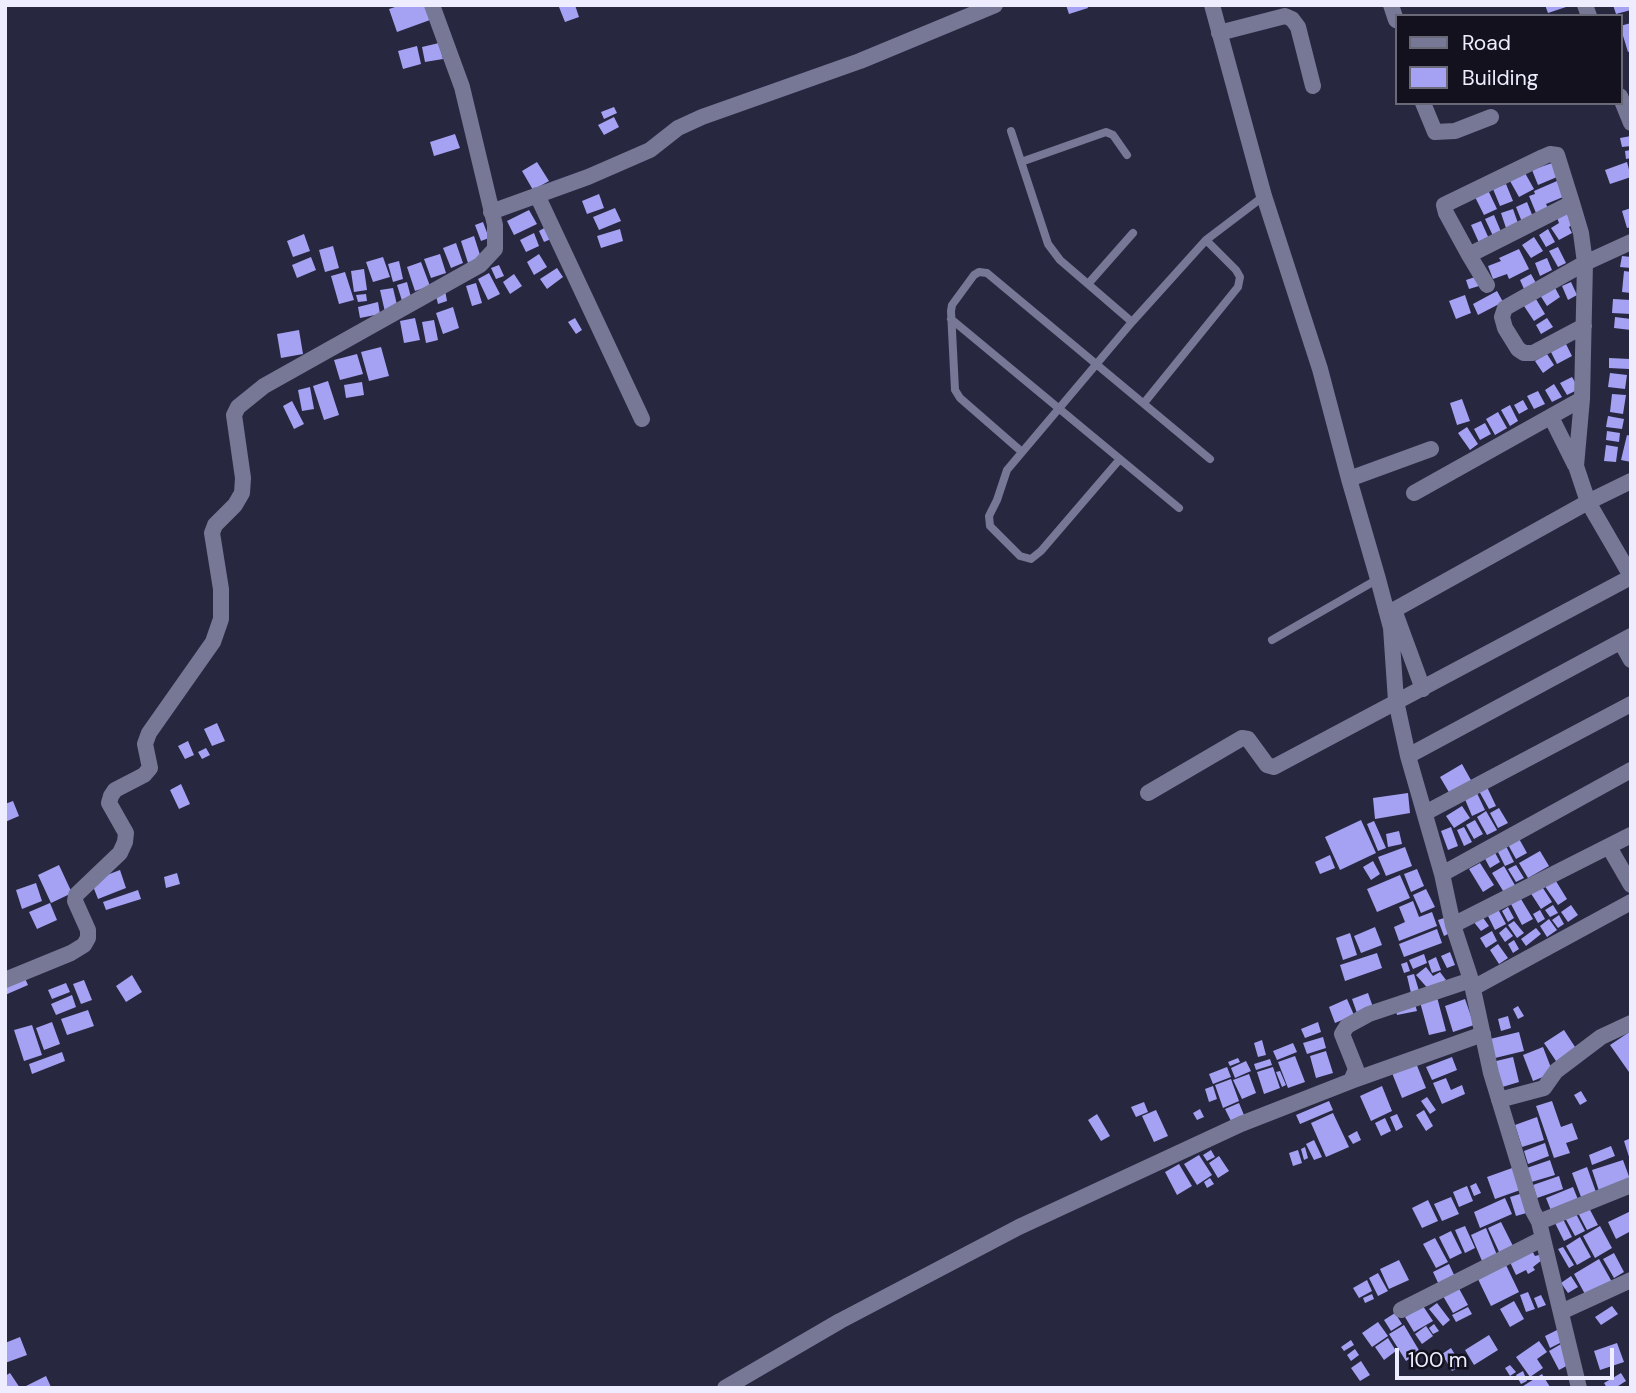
<!DOCTYPE html>
<style>
body{margin:0}
#map{position:relative;width:1636px;height:1393px;overflow:hidden;background:#282740;font-family:"DM Sans",sans-serif}
canvas{display:block}
.frame{position:absolute;inset:0;border:7px solid #ededff;pointer-events:none}
.legend{position:absolute;left:1395px;top:14px;width:228px;height:91px;box-sizing:border-box;background:#12111d;border:2px solid #6a6977;margin:0;padding:9px 12px;list-style:none;font-size:21px;color:#ededff}
.legend li{display:flex;align-items:center;gap:14px;height:35px}
.legend b{width:35px;border:2px solid #6a6977}
.scale{position:absolute;left:1395px;top:1348px;width:219px;height:32px;box-sizing:border-box;border:4px solid #ededff;border-top:0;padding-left:9px;font-size:21px;line-height:24px;white-space:nowrap;color:#ededff;-webkit-text-stroke:5px #12111d;paint-order:stroke}
</style>
<div id="map">
<canvas width="1636" height="1393"></canvas>
<div class="frame"></div>
<ul class="legend">
<li><b style="height:9px;background:#777796"></b>Road</li>
<li><b style="height:19px;background:#a5a2f3"></b>Building</li>
</ul>
<div class="scale">100 m</div>
</div>
<script>
const ctx = document.querySelector('canvas').getContext('2d');
ctx.lineJoin = 'round';
function fillPath(path, color) {
  ctx.fillStyle = color;
  ctx.fill(path, 'evenodd');
}
function shape(rows) {
  const path = new Path2D();
  for (const r of rows) {
    path.moveTo(r[0], r[1]);
    for (let i = 2; i < r.length; i += 2) path.lineTo(r[i], r[i + 1]);
  }
  return path;
}
function stroke(path, color, width, dash) {
  ctx.strokeStyle = color;
  ctx.lineWidth = width;
  ctx.lineCap = dash ? 'butt' : 'round';
  ctx.setLineDash(dash || []);
  ctx.stroke(path);
}
fillPath(shape([
 [401,5,425,5,430,20,397,32,389,9],
 [562,5,575,5,579,17,565,22,559,7],
 [1066,5,1087,5,1088,8,1069,14],
 [1545,5,1569,5,1569,6,1548,13],
 [1613,5,1631,5,1631,10,1616,14],
 [1631,23,1631,51,1628,52,1620,26],
 [439,43,443,59,425,62,422,47],
 [417,46,421,64,403,69,398,51],
 [614,107,617,113,604,119,601,112],
 [614,117,619,127,604,135,598,125],
 [455,134,460,148,434,156,430,142],
 [1631,136,1631,146,1622,147,1620,138],
 [1631,150,1631,158,1626,159,1625,151],
 [537,162,549,181,533,190,522,171],
 [1627,162,1631,177,1610,184,1605,170],
 [1552,163,1557,177,1538,185,1532,170],
 [1525,173,1534,189,1519,197,1510,181],
 [1557,181,1563,197,1546,204,1548,208,1536,213,1529,196,1535,194,1534,191],
 [1506,184,1513,201,1500,206,1493,189],
 [1488,190,1497,209,1484,215,1475,197],
 [599,194,604,208,587,214,582,201],
 [1527,202,1533,217,1522,222,1516,207],
 [615,208,621,221,599,230,593,217],
 [1631,208,1631,227,1627,228,1622,211],
 [1513,209,1519,226,1507,231,1501,213],
 [529,210,537,224,514,235,507,221],
 [1566,211,1572,225,1569,227,1572,233,1559,240,1551,228,1559,223,1556,215],
 [1494,215,1502,234,1494,238,1485,219],
 [1481,221,1490,241,1480,245,1471,225],
 [483,222,489,238,481,241,475,225],
 [546,227,551,239,544,242,539,231],
 [620,229,623,241,601,248,597,236],
 [1548,229,1555,242,1546,247,1539,235],
 [534,233,539,246,526,252,520,240],
 [304,234,310,251,293,257,287,241],
 [474,236,481,258,468,263,461,241],
 [1534,237,1543,251,1531,258,1522,245],
 [456,243,463,263,451,268,443,248],
 [333,246,339,268,325,272,319,250],
 [1558,247,1566,263,1558,267,1549,251],
 [1519,249,1529,269,1509,279,1507,274,1493,279,1488,266,1501,261,1499,258],
 [440,254,446,273,431,278,424,259],
 [539,254,547,267,534,275,527,262],
 [1622,256,1631,257,1631,268,1620,267],
 [311,257,316,270,297,278,292,265],
 [383,257,390,277,373,282,366,262],
 [1547,258,1552,270,1540,276,1535,263],
 [399,261,403,279,393,282,388,264],
 [421,262,430,286,415,291,407,267],
 [499,265,504,276,496,279,491,268],
 [557,268,563,277,547,289,540,279],
 [364,269,367,290,354,292,351,271],
 [1624,271,1631,272,1631,293,1622,292],
 [345,272,354,300,339,304,331,276],
 [489,273,500,294,488,300,478,279],
 [514,274,522,286,510,294,503,282],
 [1531,274,1536,283,1524,289,1520,280],
 [1475,277,1479,286,1469,289,1466,280],
 [407,282,412,301,403,304,397,285],
 [1571,282,1577,295,1568,300,1562,286],
 [476,283,482,303,472,306,466,286],
 [1554,286,1560,297,1547,306,1540,295],
 [393,288,398,309,385,312,380,290],
 [445,290,447,301,438,304,435,292],
 [1497,291,1503,302,1478,315,1473,304],
 [366,294,367,301,358,302,356,295],
 [1465,295,1471,313,1456,319,1449,301],
 [1536,299,1545,314,1534,321,1524,306],
 [1613,299,1631,300,1631,314,1612,313],
 [378,302,380,314,360,318,358,307],
 [453,307,459,328,443,334,436,313],
 [1615,317,1631,319,1631,330,1614,328],
 [415,318,420,340,404,343,400,321],
 [575,318,582,330,576,334,568,322],
 [1547,318,1553,327,1541,334,1536,325],
 [434,320,438,340,426,343,422,322],
 [299,330,303,354,281,358,277,334],
 [1566,344,1572,356,1557,364,1551,352],
 [381,347,389,376,369,381,361,352],
 [357,354,363,374,340,380,334,360],
 [1547,354,1554,365,1543,373,1535,361],
 [1609,358,1630,359,1629,369,1609,368],
 [1610,373,1627,375,1625,389,1608,387],
 [1572,377,1579,389,1567,395,1560,383],
 [328,381,339,415,324,420,313,386],
 [362,382,364,395,346,398,344,385],
 [1554,384,1562,397,1552,402,1545,390],
 [310,387,314,409,302,411,298,390],
 [1538,391,1545,404,1534,409,1527,396],
 [1612,394,1626,395,1623,414,1610,412],
 [1462,399,1470,421,1457,425,1450,403],
 [1523,400,1528,409,1519,414,1514,405],
 [292,401,304,424,294,429,283,406],
 [1510,405,1518,421,1510,426,1501,410],
 [1498,412,1507,428,1495,435,1486,419],
 [1608,416,1624,419,1622,429,1606,427],
 [1485,423,1491,434,1480,440,1474,429],
 [1467,427,1478,444,1470,450,1458,433],
 [1607,431,1620,433,1619,442,1606,440],
 [1627,435,1631,436,1631,462,1621,460],
 [1606,445,1618,447,1616,462,1604,461],
 [217,723,225,741,212,746,204,729],
 [188,741,194,755,185,759,178,746],
 [206,748,210,755,202,759,198,752],
 [1462,764,1472,782,1450,794,1440,777],
 [181,784,190,804,179,809,170,790],
 [1487,787,1496,806,1489,809,1479,791],
 [1476,791,1485,810,1472,816,1464,797],
 [1408,793,1410,813,1375,819,1373,798],
 [13,801,19,816,5,822,5,804],
 [1462,806,1470,818,1454,828,1446,816],
 [1499,808,1508,823,1498,828,1490,813],
 [1486,811,1497,830,1487,835,1477,817],
 [1361,820,1376,853,1340,870,1325,837],
 [1475,820,1483,834,1474,839,1466,825],
 [1374,821,1386,848,1378,851,1367,824],
 [1451,827,1458,846,1448,850,1441,831],
 [1464,827,1472,842,1464,846,1457,830],
 [1399,831,1402,844,1388,847,1386,834],
 [1517,835,1527,853,1516,859,1506,841],
 [1504,842,1514,862,1505,866,1495,846],
 [1405,847,1412,866,1386,876,1378,857],
 [1493,849,1500,862,1490,868,1483,855],
 [1540,851,1549,866,1528,878,1519,863],
 [1330,855,1335,868,1320,874,1315,862],
 [1373,861,1380,874,1371,880,1363,867],
 [1480,863,1494,885,1483,892,1469,869],
 [59,865,72,893,51,903,38,875],
 [1516,865,1524,878,1516,882,1508,869],
 [1504,866,1516,887,1505,894,1492,873],
 [1417,869,1424,886,1411,892,1404,874],
 [120,870,126,888,98,899,91,881],
 [177,873,180,884,166,888,164,877],
 [1400,875,1410,898,1377,912,1367,889],
 [1554,878,1567,899,1558,905,1544,885],
 [36,883,42,901,22,909,16,890],
 [1541,885,1552,902,1541,909,1530,892],
 [1426,889,1435,907,1421,913,1413,895],
 [138,890,141,899,106,910,103,902],
 [1521,899,1533,919,1522,925,1511,904],
 [1413,901,1419,917,1432,912,1437,926,1399,941,1394,927,1405,922,1399,907],
 [50,903,57,920,37,929,29,912],
 [1553,905,1558,913,1550,917,1545,910],
 [1571,905,1578,915,1568,922,1561,912],
 [1508,907,1514,918,1508,922,1502,911],
 [1498,909,1506,924,1495,930,1487,914],
 [1540,910,1545,919,1538,923,1533,914],
 [1481,915,1489,926,1481,931,1473,921],
 [1559,915,1564,924,1558,928,1552,920],
 [1444,918,1450,933,1444,936,1438,920],
 [1549,919,1557,930,1547,937,1540,926],
 [1514,921,1524,933,1517,938,1508,925],
 [1375,927,1382,945,1361,953,1354,936],
 [1506,927,1513,936,1505,942,1499,933],
 [1536,928,1541,934,1526,946,1521,939],
 [1437,929,1442,943,1404,957,1399,944],
 [1492,931,1497,941,1486,948,1480,938],
 [1350,933,1357,955,1343,960,1336,938],
 [1514,940,1519,949,1513,953,1508,944],
 [1498,944,1508,958,1499,964,1490,950],
 [1450,952,1455,965,1447,968,1441,956],
 [1377,953,1382,968,1345,981,1340,965],
 [1424,954,1427,963,1413,969,1409,960],
 [1436,957,1441,970,1432,973,1428,961],
 [1407,962,1410,971,1404,973,1401,964],
 [1426,967,1433,976,1440,972,1446,980,1430,991,1416,975],
 [23,974,28,985,5,995,5,981],
 [1414,974,1419,991,1411,993,1407,976],
 [132,975,142,992,126,1002,116,986],
 [84,980,92,1000,81,1004,73,984],
 [66,983,70,992,52,999,48,990],
 [1368,993,1374,1010,1358,1016,1352,999],
 [72,995,76,1007,56,1015,51,1004],
 [1437,997,1446,1031,1429,1035,1420,1002],
 [1347,999,1354,1015,1335,1023,1329,1007],
 [1465,999,1474,1025,1453,1032,1445,1006],
 [1415,1004,1417,1011,1397,1015,1395,1007],
 [1518,1006,1524,1016,1518,1019,1513,1009],
 [88,1010,94,1026,67,1035,61,1019],
 [1508,1016,1511,1028,1501,1031,1498,1019],
 [52,1022,60,1044,44,1050,36,1028],
 [1318,1022,1321,1032,1305,1038,1301,1029],
 [32,1025,42,1055,24,1061,14,1030],
 [1564,1030,1577,1050,1558,1064,1544,1043],
 [1631,1031,1631,1070,1629,1072,1610,1045],
 [1519,1032,1524,1051,1495,1058,1490,1039],
 [1323,1037,1326,1048,1307,1054,1303,1043],
 [1262,1040,1266,1055,1258,1057,1254,1043],
 [1293,1043,1297,1052,1277,1060,1273,1051],
 [1543,1047,1553,1073,1533,1081,1523,1055],
 [1326,1051,1333,1073,1316,1078,1310,1056],
 [62,1052,65,1061,32,1074,29,1064],
 [1295,1056,1305,1082,1288,1088,1278,1062],
 [1452,1057,1457,1070,1432,1080,1426,1067],
 [1513,1057,1519,1082,1499,1088,1492,1062],
 [1238,1058,1240,1062,1230,1066,1228,1062],
 [1270,1059,1272,1065,1256,1070,1254,1064],
 [1246,1061,1251,1071,1235,1078,1231,1068],
 [1416,1063,1426,1088,1402,1098,1392,1073],
 [1227,1067,1231,1077,1213,1084,1209,1074],
 [1273,1067,1280,1088,1264,1094,1257,1072],
 [1280,1071,1286,1085,1282,1087,1276,1072],
 [1249,1074,1256,1093,1242,1099,1233,1080],
 [1446,1078,1451,1090,1462,1085,1465,1094,1442,1104,1433,1083],
 [1231,1079,1239,1101,1223,1108,1215,1085],
 [1213,1086,1217,1099,1209,1102,1205,1089],
 [1382,1086,1392,1111,1371,1121,1360,1096],
 [1581,1091,1587,1101,1580,1105,1574,1095],
 [1427,1097,1436,1110,1430,1114,1421,1101],
 [1329,1101,1333,1110,1300,1124,1296,1115],
 [1552,1101,1561,1127,1572,1123,1578,1139,1566,1143,1570,1153,1554,1158,1536,1106],
 [1144,1102,1148,1112,1136,1117,1131,1107],
 [1239,1103,1244,1115,1231,1121,1225,1109],
 [1200,1109,1204,1117,1197,1120,1193,1113],
 [1156,1110,1168,1136,1154,1142,1142,1116],
 [1424,1110,1433,1126,1426,1131,1416,1115],
 [1333,1113,1349,1147,1326,1157,1311,1123],
 [1097,1114,1110,1136,1101,1141,1088,1120],
 [1397,1114,1403,1127,1396,1131,1390,1117],
 [1537,1117,1544,1140,1522,1147,1515,1125],
 [1385,1118,1391,1131,1381,1136,1375,1123],
 [1357,1131,1361,1140,1353,1144,1348,1136],
 [1631,1138,1631,1160,1630,1160,1624,1141],
 [1314,1140,1322,1157,1314,1160,1306,1144],
 [1545,1143,1549,1156,1528,1164,1524,1151],
 [1611,1146,1615,1156,1592,1165,1589,1155],
 [1305,1147,1308,1158,1304,1160,1301,1149],
 [1211,1150,1215,1157,1207,1161,1203,1155],
 [1298,1150,1302,1163,1293,1166,1289,1153],
 [1199,1155,1212,1175,1197,1185,1184,1164],
 [1219,1156,1229,1171,1218,1178,1209,1163],
 [1550,1160,1555,1175,1528,1183,1524,1169],
 [1623,1160,1631,1182,1600,1194,1592,1170],
 [1179,1164,1192,1186,1177,1195,1165,1172],
 [1515,1167,1523,1189,1495,1199,1487,1177],
 [1587,1167,1596,1192,1581,1197,1572,1173],
 [1559,1176,1563,1189,1537,1198,1533,1185],
 [1210,1178,1214,1184,1207,1188,1204,1182],
 [1476,1183,1481,1193,1474,1196,1470,1186],
 [1467,1186,1473,1201,1459,1207,1453,1192],
 [1573,1187,1579,1202,1552,1213,1546,1198],
 [1523,1193,1530,1212,1516,1216,1510,1197],
 [1451,1197,1459,1214,1442,1221,1434,1204],
 [1505,1198,1512,1214,1480,1228,1474,1212],
 [1428,1200,1438,1221,1422,1228,1412,1208],
 [1588,1206,1598,1225,1587,1230,1577,1211],
 [1574,1210,1585,1231,1575,1236,1564,1216],
 [1631,1211,1631,1231,1616,1239,1608,1222],
 [1562,1217,1572,1237,1564,1241,1554,1221],
 [1501,1222,1514,1248,1500,1254,1488,1228],
 [1465,1226,1475,1248,1465,1253,1455,1230],
 [1600,1226,1612,1248,1595,1258,1583,1236],
 [1486,1228,1497,1255,1482,1261,1471,1235],
 [1451,1231,1462,1253,1450,1259,1439,1237],
 [1580,1237,1591,1257,1577,1265,1566,1246],
 [1435,1238,1448,1262,1436,1268,1423,1244],
 [1563,1247,1574,1265,1569,1268,1558,1249],
 [1531,1249,1535,1256,1539,1255,1542,1260,1533,1267,1535,1270,1528,1274,1526,1270,1516,1275,1509,1260],
 [1614,1253,1624,1272,1614,1278,1603,1259],
 [1599,1259,1612,1282,1586,1296,1574,1274],
 [1399,1260,1409,1280,1389,1289,1380,1269],
 [1505,1263,1519,1292,1491,1306,1477,1277],
 [1449,1264,1456,1279,1440,1287,1433,1272],
 [1378,1273,1388,1291,1378,1296,1369,1278],
 [1571,1276,1578,1287,1568,1293,1561,1283],
 [1367,1280,1372,1291,1359,1298,1353,1288],
 [1456,1283,1468,1305,1453,1313,1440,1291],
 [1528,1292,1535,1309,1526,1312,1520,1295],
 [1372,1294,1374,1299,1365,1303,1363,1298],
 [1541,1295,1546,1305,1538,1308,1534,1298],
 [1514,1301,1524,1319,1510,1327,1500,1309],
 [1437,1303,1450,1320,1443,1326,1429,1309],
 [1423,1306,1433,1321,1414,1332,1405,1317],
 [1612,1306,1618,1314,1601,1325,1595,1317],
 [1468,1307,1472,1314,1456,1322,1452,1315],
 [1395,1313,1402,1324,1391,1331,1384,1320],
 [1378,1322,1388,1336,1372,1347,1362,1333],
 [1434,1324,1439,1331,1433,1334,1429,1328],
 [1404,1325,1420,1352,1406,1361,1389,1334],
 [1426,1326,1433,1336,1422,1344,1415,1334],
 [1559,1329,1564,1341,1550,1348,1545,1336],
 [1489,1335,1498,1350,1474,1365,1465,1350],
 [20,1337,27,1355,5,1363,5,1343],
 [1388,1338,1396,1351,1384,1360,1375,1347],
 [1351,1340,1354,1345,1344,1351,1341,1347],
 [1539,1341,1547,1352,1537,1359,1543,1368,1530,1377,1516,1357],
 [1617,1343,1624,1362,1600,1370,1594,1351],
 [1561,1344,1572,1363,1559,1370,1549,1351],
 [1451,1348,1462,1366,1452,1371,1442,1354],
 [1355,1349,1359,1355,1351,1361,1347,1355],
 [1361,1361,1370,1375,1360,1381,1351,1368],
 [1510,1365,1516,1372,1510,1376,1505,1368],
 [1523,1371,1527,1381,1521,1384,1516,1375],
 [10,1373,20,1388,5,1388,5,1376],
 [1621,1373,1626,1381,1615,1388,1607,1388,1604,1383],
 [1542,1374,1550,1387,1548,1388,1520,1388],
 [46,1376,51,1387,27,1388,26,1386]
]), '#a5a2f3');
stroke(shape([
 [1011,131,1048,244,1060,260,1132,322],
 [1021,162,1106,132,1113,135,1127,155],
 [1088,284,1133,233],
 [951,319,1179,508],
 [1144,403,1238,287,1240,277,1236,270,1206,240],
 [1022,452,960,398,955,390,951,311,952,305,974,275,979,272,987,273,1210,459],
 [1120,459,1041,551,1031,559,1020,556,990,526,989,516,997,500,1007,470,1132,322,1206,240,1264,196],
 [1272,640,1378,579]
]), '#777796', 8);
stroke(shape([
 [1212,5,1264,196,1320,369,1349,479,1378,579,1391,628,1396,701,1408,756,1442,874,1453,925,1471,980,1491,1073,1533,1211,1539,1222,1579,1388],
 [1391,5,1396,20],
 [1585,5,1589,16],
 [1219,33,1285,16,1292,19,1298,27,1313,86],
 [1620,96,1631,123],
 [1423,103,1435,132,1455,131,1491,117],
 [537,195,642,419],
 [1572,203,1469,255,1446,213,1444,205,1543,157,1550,154,1557,155,1572,203,1581,233,1585,263,1582,399,1576,466,1588,502,1631,576],
 [491,212,588,177,650,150,678,128,702,117,860,61,995,5],
 [1469,255,1487,285],
 [1584,326,1533,353,1524,353,1518,349,1505,328,1502,317,1505,308,1585,263,1631,242],
 [1551,417,1575,465],
 [1349,479,1431,449],
 [1414,493,1582,399],
 [1386,610,1394,610,1588,502,1631,481],
 [1394,610,1423,689],
 [1621,642,1631,660],
 [1408,756,1631,636],
 [1148,793,1242,738,1248,739,1267,765,1274,767,1631,577],
 [1425,813,1631,704],
 [1609,847,1631,885],
 [1442,874,1631,770],
 [1453,925,1631,835],
 [5,980,71,953,84,945,88,938,88,930,75,901,76,895,120,853,125,842,126,833,109,803,111,796,115,790,144,775,150,768,145,744,149,733,213,642,221,619,221,589,212,533,215,525,235,505,242,493,243,478,234,415,238,407,264,386,480,265,495,249,495,225,462,87,432,5],
 [1473,988,1631,902],
 [1351,1081,1483,1034],
 [1499,1100,1544,1088,1556,1071,1601,1037,1631,1023],
 [1539,1222,1631,1185],
 [1401,1310,1542,1239],
 [1561,1312,1631,1280],
 [725,1388,840,1321,1019,1227,1241,1124,1351,1081,1356,1069,1342,1034,1347,1026,1369,1014,1471,980]
]), '#777796', 16);
</script>
